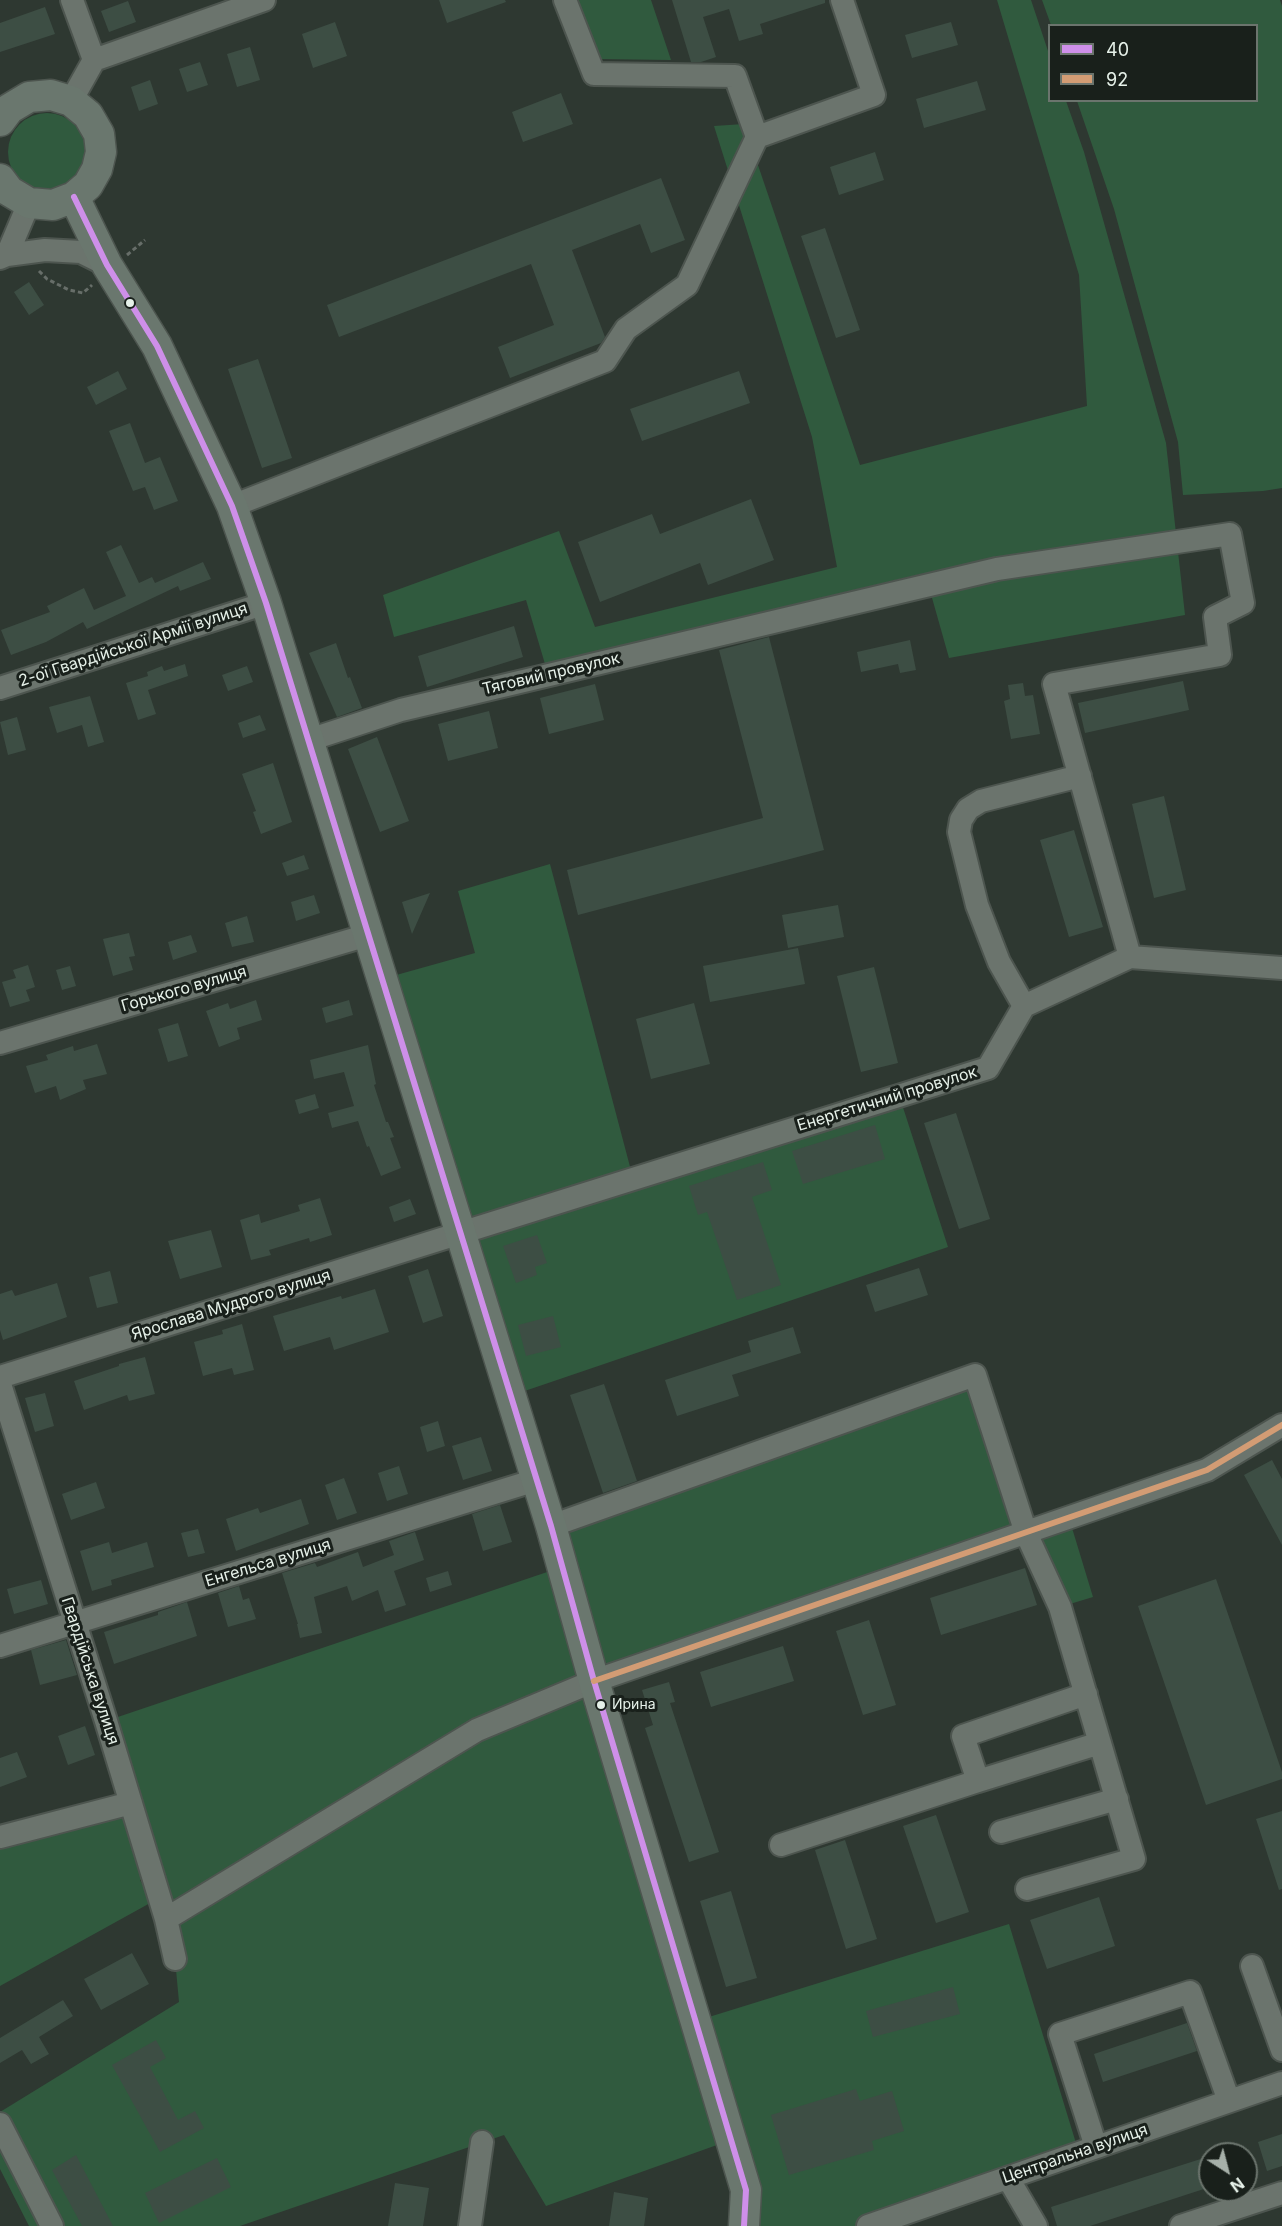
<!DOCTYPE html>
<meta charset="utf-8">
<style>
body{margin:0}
#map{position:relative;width:1282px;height:2226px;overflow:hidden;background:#2e3831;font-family:Inter,sans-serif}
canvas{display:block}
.legend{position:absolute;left:1048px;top:24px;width:210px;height:78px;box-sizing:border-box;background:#19201b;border:2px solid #6b746d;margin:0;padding:8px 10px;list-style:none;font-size:18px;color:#e6f1e9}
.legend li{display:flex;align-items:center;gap:12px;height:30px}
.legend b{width:30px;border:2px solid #6b746d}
.north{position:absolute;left:1198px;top:2142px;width:60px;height:60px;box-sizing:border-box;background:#19201b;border:2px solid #6b746d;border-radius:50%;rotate:144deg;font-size:16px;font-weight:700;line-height:24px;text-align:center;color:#e6f1e9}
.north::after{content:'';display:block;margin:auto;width:21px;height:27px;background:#a6b0a9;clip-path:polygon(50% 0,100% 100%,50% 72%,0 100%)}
</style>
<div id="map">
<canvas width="1282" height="2226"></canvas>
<ul class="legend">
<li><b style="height:8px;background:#ce8fe9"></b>40</li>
<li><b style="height:8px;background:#d39c74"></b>92</li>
</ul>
<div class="north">N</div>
</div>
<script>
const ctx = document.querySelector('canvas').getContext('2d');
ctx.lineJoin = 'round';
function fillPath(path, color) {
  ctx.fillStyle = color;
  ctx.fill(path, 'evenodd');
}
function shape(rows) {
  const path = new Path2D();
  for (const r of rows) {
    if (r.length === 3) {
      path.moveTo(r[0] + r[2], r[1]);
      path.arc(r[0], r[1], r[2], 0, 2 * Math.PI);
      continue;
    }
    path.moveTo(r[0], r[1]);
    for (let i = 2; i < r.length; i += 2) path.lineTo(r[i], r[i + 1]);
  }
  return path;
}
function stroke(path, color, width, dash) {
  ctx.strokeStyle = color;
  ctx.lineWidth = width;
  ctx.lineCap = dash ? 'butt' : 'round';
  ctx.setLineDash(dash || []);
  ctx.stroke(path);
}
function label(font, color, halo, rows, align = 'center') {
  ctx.font = font + ' Inter,sans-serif';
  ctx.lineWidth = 6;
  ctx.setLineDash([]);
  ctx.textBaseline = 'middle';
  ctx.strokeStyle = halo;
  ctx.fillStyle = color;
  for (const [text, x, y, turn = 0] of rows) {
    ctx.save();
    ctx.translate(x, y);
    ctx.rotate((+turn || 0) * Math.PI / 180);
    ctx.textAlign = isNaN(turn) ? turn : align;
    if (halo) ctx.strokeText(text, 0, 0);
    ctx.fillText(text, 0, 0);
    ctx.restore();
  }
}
fillPath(shape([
 [577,0,651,0,671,60,597,59],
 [997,0,1031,0,1049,54,1050,100,1066,101,1084,152,1166,443,1185,615,949,658,925,573,545,664,526,600,394,637,383,595,559,531,595,627,837,567,812,437,714,126,744,124,860,465,1087,406,1079,275],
 [1042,0,1280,0,1282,6,1282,488,1263,491,1183,495,1178,442,1114,209,1077,101,1256,100,1256,26,1051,25],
 [47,152,39],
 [550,864,633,1178,899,1095,948,1247,510,1396,382,979,475,953,458,891],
 [975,1375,1026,1532,1069,1518,1093,1597,1060,1607,1026,1533,594,1681,696,2021,1009,1924,1079,2153,896,2226,744,2226,731,2140,546,2206,504,2135,240,2226,29,2226,0,2169,0,2112,179,2002,175,1959,152,1873,140,1880,152,1902,0,1986,0,1837,131,1803,106,1721,562,1567,551,1526]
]), '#305a3e');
fillPath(shape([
 [439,0,505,0,506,2,447,23],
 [672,0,825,0,825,3,760,24,763,34,739,41,729,9,703,17,716,57,701,62,691,62],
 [128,1,136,22,109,32,101,11],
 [45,7,55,34,0,52,0,23],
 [335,22,347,56,313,68,302,34],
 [951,22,958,45,912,58,905,35],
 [250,47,260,80,237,87,227,54],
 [200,62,208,85,187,92,179,69],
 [150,80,158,104,139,111,131,87],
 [977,81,986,110,924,128,916,99],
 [561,93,573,124,523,142,512,112],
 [875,152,884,180,839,195,830,167],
 [661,178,685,240,651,253,640,224,572,250,605,337,601,343,510,378,498,347,554,325,531,264,339,337,327,305],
 [825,228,860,330,836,338,801,236],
 [29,282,44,305,29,315,14,292],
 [258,359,292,458,262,468,228,369],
 [118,371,127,389,96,405,87,387],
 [739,371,750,403,642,441,630,409],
 [130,423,145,463,160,457,178,501,154,510,145,487,133,491,109,431],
 [751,499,774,560,708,585,700,563,600,602,578,542,652,514,660,534],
 [121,545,139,583,152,577,155,583,203,562,211,579,180,591,178,586,87,629,83,622,46,642,11,655,1,630,50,612,47,606,84,588,94,610,126,596,106,552],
 [514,626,523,657,427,687,418,656],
 [769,637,824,850,578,915,567,870,763,818,719,650],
 [910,640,916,670,900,673,898,664,861,672,857,652],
 [336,643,348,678,350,677,362,708,337,717,309,653],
 [185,664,188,676,148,690,156,714,138,720,126,683,148,676,147,672,162,666,164,671],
 [247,666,253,682,228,691,222,675],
 [1183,681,1189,710,1085,733,1078,703],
 [1023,683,1025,696,1033,695,1040,734,1011,739,1004,701,1010,699,1008,685],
 [595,684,604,720,549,734,540,698],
 [90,696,104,742,88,747,82,725,57,733,49,707],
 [489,711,498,748,448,761,438,724],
 [260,715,266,730,243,738,238,723],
 [17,717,26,750,8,755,0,722],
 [377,737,409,821,380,832,348,749],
 [273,763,292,822,261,834,253,812,256,811,242,774],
 [1164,796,1186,890,1154,898,1132,804],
 [1074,830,1103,927,1069,937,1040,840],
 [304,855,309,869,287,876,282,863],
 [430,893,412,934,402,902],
 [314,895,320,913,296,921,291,902],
 [838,905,844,937,788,948,782,915],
 [247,916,254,942,232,947,225,923],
 [129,933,135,956,129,957,133,970,113,976,103,939],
 [191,935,197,952,173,960,168,942],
 [798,948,805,984,710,1002,703,966],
 [28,965,35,987,26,990,30,1001,10,1007,2,982,16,978,13,970],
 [70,966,76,986,62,990,56,970],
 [874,967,898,1063,861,1072,837,976],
 [256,1000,262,1020,237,1028,240,1039,219,1047,206,1011,228,1003,230,1009],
 [349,1000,353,1015,326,1023,322,1008],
 [694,1003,710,1064,651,1079,636,1019],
 [178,1023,188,1056,168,1062,158,1029],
 [97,1044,107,1074,83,1080,86,1089,60,1100,56,1086,35,1093,26,1066,48,1060,46,1055,73,1046,74,1051],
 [368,1045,376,1084,374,1085,386,1122,388,1122,394,1137,390,1138,401,1168,381,1176,369,1146,367,1147,358,1121,332,1128,328,1113,354,1106,344,1072,314,1079,310,1060],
 [315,1094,319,1108,299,1114,295,1100],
 [956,1113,990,1219,959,1229,924,1123],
 [875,1125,885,1159,803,1184,792,1151],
 [763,1162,772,1190,752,1197,781,1285,737,1300,707,1212,698,1215,689,1186],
 [320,1198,332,1235,310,1242,309,1238,269,1250,271,1255,251,1260,240,1220,259,1214,261,1223,300,1211,298,1205],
 [410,1199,416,1214,394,1222,389,1207],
 [211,1230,222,1267,180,1279,168,1241],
 [537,1235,547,1263,535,1267,537,1275,516,1283,503,1246],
 [919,1268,928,1295,875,1312,866,1285],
 [428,1269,443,1316,423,1323,408,1276],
 [110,1271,118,1303,97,1308,89,1277],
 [57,1283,67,1317,3,1340,0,1330,0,1294,12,1290,15,1296],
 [375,1289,389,1332,334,1350,330,1337,284,1351,273,1316,341,1296,342,1299],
 [553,1316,561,1347,526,1356,518,1325],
 [242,1324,254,1370,234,1375,232,1368,203,1376,194,1342,223,1334,222,1330],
 [793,1327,801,1353,732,1375,739,1396,677,1416,665,1380,751,1352,748,1341],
 [145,1357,155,1394,129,1401,127,1395,84,1410,74,1381,119,1366,119,1364],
 [604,1384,637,1481,603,1493,570,1395],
 [45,1393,54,1426,35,1432,25,1398],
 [438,1421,445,1446,427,1452,420,1427],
 [481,1437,492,1471,463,1480,452,1446],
 [1272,1460,1282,1479,1282,1545,1244,1475],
 [399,1466,408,1494,387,1501,378,1473],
 [344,1478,357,1513,337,1520,325,1485],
 [96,1482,105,1508,71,1520,62,1494],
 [301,1499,309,1524,236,1551,226,1519,258,1508,260,1513],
 [500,1505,512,1542,483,1551,472,1514],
 [198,1529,205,1553,188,1557,181,1533],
 [415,1532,424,1560,394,1571,406,1605,385,1612,378,1590,352,1601,347,1586,314,1597,322,1633,300,1638,297,1624,298,1624,282,1573,315,1563,317,1567,358,1552,363,1567,394,1555,389,1541],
 [109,1542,112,1553,147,1542,154,1567,111,1580,112,1585,92,1591,80,1551],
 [1025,1568,1037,1605,941,1635,930,1598],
 [448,1571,452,1585,430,1592,426,1578],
 [1216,1579,1282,1772,1282,1779,1206,1805,1138,1606],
 [41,1580,48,1604,14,1614,7,1589],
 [239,1586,243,1600,249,1598,256,1619,228,1627,218,1593],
 [187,1602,197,1636,114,1664,104,1632,158,1615,158,1612],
 [869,1620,896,1705,863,1715,836,1631],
 [66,1640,77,1675,40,1685,31,1650],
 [783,1646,794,1681,711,1707,700,1672],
 [669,1682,675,1702,670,1703,719,1852,689,1862,645,1728,653,1725,642,1690],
 [85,1726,95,1755,68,1765,58,1736],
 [17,1752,27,1777,0,1787,0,1758],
 [1282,1811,1282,1889,1279,1890,1256,1819],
 [936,1815,969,1912,936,1923,903,1826],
 [845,1840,877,1939,846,1949,815,1850],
 [731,1891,757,1978,726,1987,700,1901],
 [1099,1897,1115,1946,1047,1969,1030,1920],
 [132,1953,149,1984,101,2010,84,1979],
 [953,1987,960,2014,873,2037,866,2011],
 [63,2000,73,2016,39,2037,49,2054,31,2064,22,2050,0,2063,0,2038],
 [1187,2023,1197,2051,1103,2082,1094,2054],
 [156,2040,166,2058,150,2067,178,2120,195,2111,204,2128,160,2152,112,2065],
 [856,2089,860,2101,892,2091,904,2131,872,2141,874,2150,789,2175,771,2115],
 [1282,2134,1282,2166,1267,2171,1258,2142],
 [76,2155,113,2226,82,2226,52,2170],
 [1210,2156,1210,2187,1090,2226,1057,2226,1051,2207],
 [217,2158,231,2187,159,2223,145,2193],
 [395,2183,429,2188,423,2226,388,2226],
 [614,2192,648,2198,644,2226,609,2226]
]), '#3d4e44');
const minor = shape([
 [72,0,94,60],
 [565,0,594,74,735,76,757,137],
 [71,101,94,60,264,0],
 [7,255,29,203],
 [0,258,7,255,45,250,81,252,107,265],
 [232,506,605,361,626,329,687,285,757,137,874,95,842,0],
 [0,688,266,603],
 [309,740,401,710,997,569,1230,534,1243,603,1215,617,1220,655,1054,684,1130,957],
 [1024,1006,999,962,977,905,959,832,961,820,968,809,981,801,1080,776],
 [0,1043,368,935],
 [0,1377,988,1068,1024,1006,1130,957,1282,968],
 [0,1384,106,1721,166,1919,175,1959],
 [551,1526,975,1375,1026,1533,1060,1607,1134,1859,1027,1889],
 [0,1646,536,1480],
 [1086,1694,963,1736,978,1781,1100,1743],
 [1001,1832,1117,1799],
 [0,1837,131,1803],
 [781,1845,978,1781],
 [166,1919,477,1730,594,1681,1207,1470,1282,1425],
 [1252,1966,1282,2050],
 [0,2124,52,2226],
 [1096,2147,1060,2034,1190,1992,1229,2101],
 [1008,2178,1036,2226],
 [470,2226,482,2142],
 [868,2226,1282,2083],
 [1181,2226,1282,2193]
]);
const major = shape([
 [0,121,9,109,29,97,51,95,71,101,88,115,99,134,101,152,97,169,88,185,74,197,53,205,29,203,9,191,0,179],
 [74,197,107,265,157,346,232,506,266,603,551,1526,594,1681,746,2190,744,2226]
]);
stroke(minor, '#4d554f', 26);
stroke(major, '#4d554f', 33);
stroke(shape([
 [127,255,145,240],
 [39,271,47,279,69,290,83,293,92,285]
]), '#676e69', 3, [4.5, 3]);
stroke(minor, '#6b746d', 22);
stroke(major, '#6a776e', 30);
stroke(shape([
 [74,197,107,265,157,346,232,506,266,603,551,1526,594,1681,746,2190,744,2226]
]), '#ce8fe9', 6);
stroke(shape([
 [594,1681,1207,1470,1282,1425]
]), '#d39c74', 6);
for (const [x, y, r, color] of [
 [130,303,5,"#e6f1e9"],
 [601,1705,5,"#e6f1e9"]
]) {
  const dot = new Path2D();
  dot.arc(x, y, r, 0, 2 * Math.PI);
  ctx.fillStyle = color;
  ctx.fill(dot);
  stroke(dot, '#19201b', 2);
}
label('14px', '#e6f1e9', '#19201b', [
 ["Ирина",612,1705]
], 'left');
label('16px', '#e6f1e9', '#19201b', [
 ["2-ої Гвардійської Армії вулиця",133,645,-18],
 ["Тяговий провулок",551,674,-13],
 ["Горького вулиця",184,989,-16],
 ["Енергетичний провулок",887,1099,-17],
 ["Ярослава Мудрого вулиця",231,1305,-17],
 ["Енгельса вулиця",268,1563,-17],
 ["Гвардійська вулиця",90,1671,72],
 ["Центральна вулиця",1075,2154,-19]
]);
</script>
